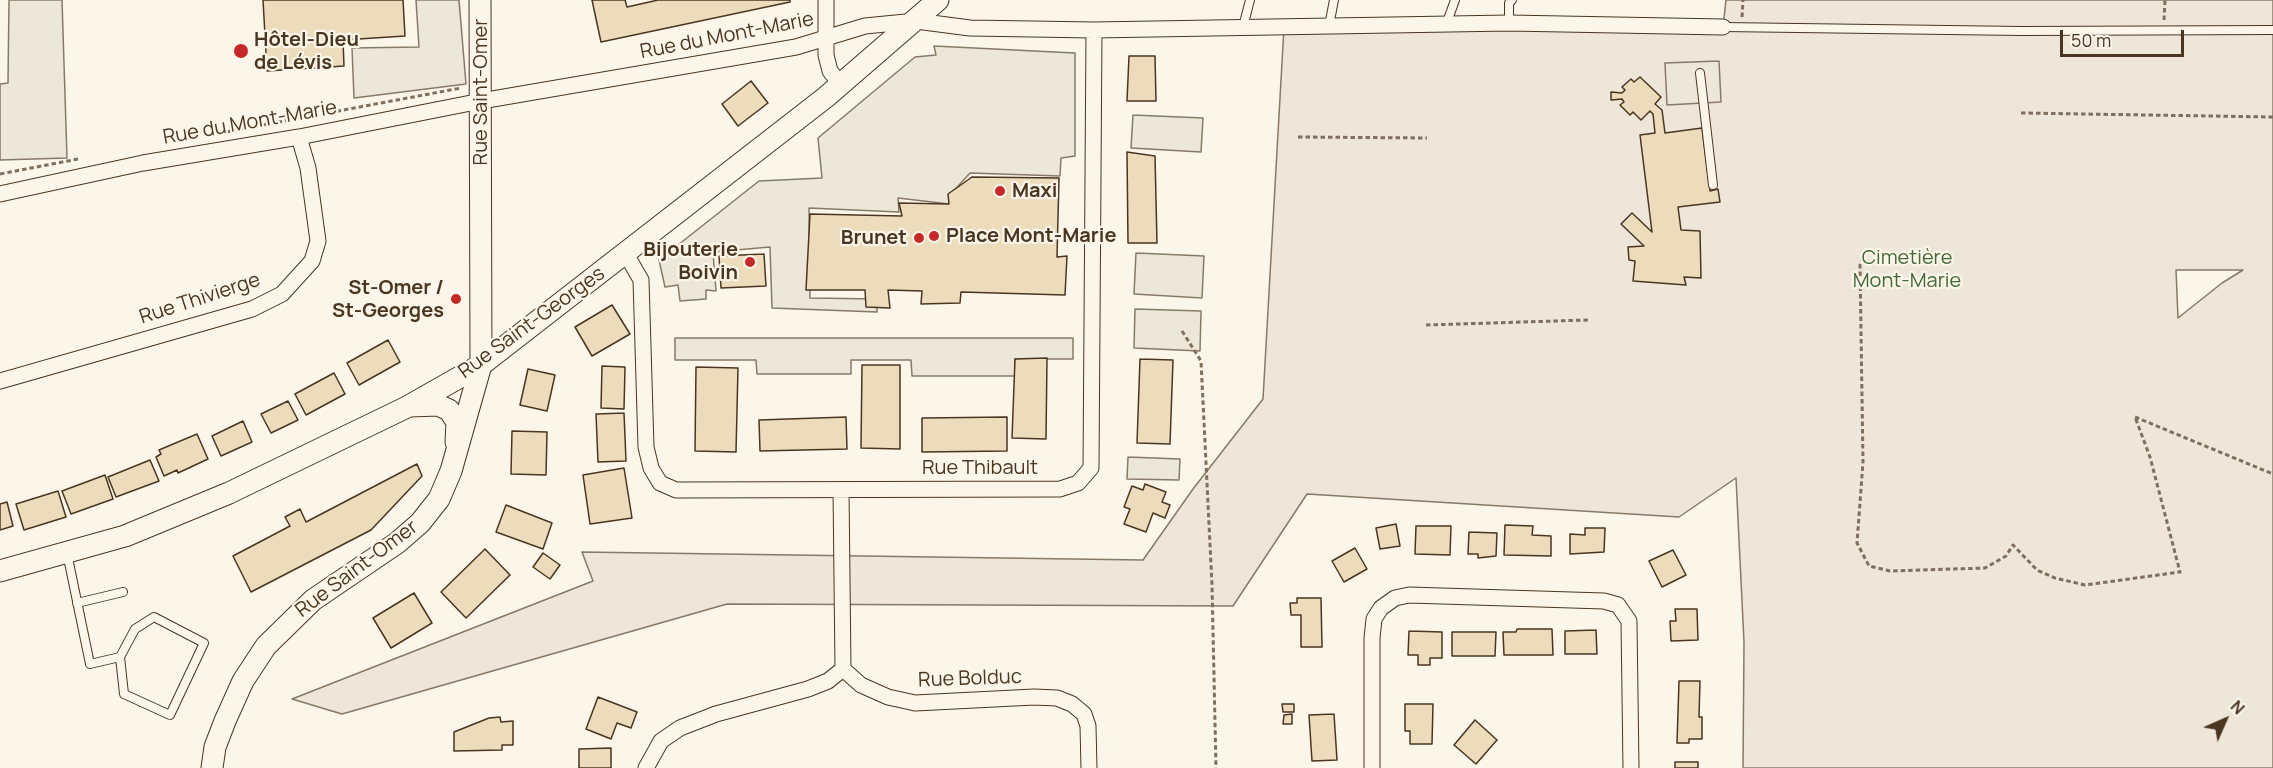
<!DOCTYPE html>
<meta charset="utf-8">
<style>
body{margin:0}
#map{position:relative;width:2273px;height:768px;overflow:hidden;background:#fbf6e9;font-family:Manrope,sans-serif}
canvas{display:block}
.north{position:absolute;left:2195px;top:690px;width:60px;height:60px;-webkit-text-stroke:4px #fbf6e9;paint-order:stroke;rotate:45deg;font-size:16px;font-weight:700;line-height:24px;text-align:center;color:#4a3520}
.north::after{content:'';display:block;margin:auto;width:21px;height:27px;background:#4a3520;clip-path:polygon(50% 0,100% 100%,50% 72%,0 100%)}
.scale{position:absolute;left:2060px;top:30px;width:124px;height:27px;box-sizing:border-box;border:3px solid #4a3520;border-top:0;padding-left:8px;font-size:18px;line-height:21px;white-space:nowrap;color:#4a3520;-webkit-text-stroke:4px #fbf6e9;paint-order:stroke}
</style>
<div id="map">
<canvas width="2273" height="768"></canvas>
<div class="north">N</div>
<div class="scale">50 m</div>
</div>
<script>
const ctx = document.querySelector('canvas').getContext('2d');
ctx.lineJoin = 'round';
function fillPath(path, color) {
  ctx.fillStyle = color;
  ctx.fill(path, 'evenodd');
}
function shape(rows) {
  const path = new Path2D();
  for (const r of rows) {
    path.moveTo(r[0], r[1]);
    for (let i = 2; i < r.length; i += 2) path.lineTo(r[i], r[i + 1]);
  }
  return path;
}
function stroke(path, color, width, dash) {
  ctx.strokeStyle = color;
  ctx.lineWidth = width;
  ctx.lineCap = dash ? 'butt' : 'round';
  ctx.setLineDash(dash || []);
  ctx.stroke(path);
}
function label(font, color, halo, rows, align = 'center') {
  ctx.font = font + ' Manrope,sans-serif';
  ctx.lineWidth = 4.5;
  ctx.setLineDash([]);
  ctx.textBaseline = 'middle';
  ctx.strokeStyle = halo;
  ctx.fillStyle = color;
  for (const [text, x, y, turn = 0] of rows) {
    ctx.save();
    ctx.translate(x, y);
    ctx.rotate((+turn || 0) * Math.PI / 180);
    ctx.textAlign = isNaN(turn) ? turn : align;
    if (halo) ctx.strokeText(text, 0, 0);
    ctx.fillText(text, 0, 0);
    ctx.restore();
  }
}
const green = shape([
 [1726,0,2273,0,2273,768,1743,768,1744,642,1736,478,1679,517,1307,494,1233,606,727,604,342,714,292,699,593,581,582,552,1143,560,1193,489,1263,399,1284,27,1723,27,1726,0],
 [2176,270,2243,270,2222,283,2178,318,2176,270]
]);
fillPath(green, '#ede6d9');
stroke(green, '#887966', 1.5);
const parking = shape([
 [9,0,62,0,67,158,0,160,0,84,8,83,9,0],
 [416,0,459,0,466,84,354,98,352,48,419,47,416,0],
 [934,46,1075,53,1075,156,1061,158,1060,176,970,173,950,195,949,204,898,198,899,212,809,208,810,298,877,299,877,312,772,308,770,247,713,252,716,291,706,290,706,299,680,301,678,285,665,287,659,260,759,181,822,178,818,138,915,57,936,55,934,46],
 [1719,61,1721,102,1667,105,1665,63,1719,61],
 [1133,115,1203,118,1201,152,1131,148,1133,115],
 [1136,253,1204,256,1202,298,1134,294,1136,253],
 [1135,309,1201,311,1200,351,1134,348,1135,309],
 [675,338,1073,338,1073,359,1015,359,1015,376,912,376,911,360,851,360,851,374,757,374,756,360,675,360,675,338],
 [1128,457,1180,459,1179,480,1127,479,1128,457]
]);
fillPath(parking, '#ede7d9');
stroke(parking, '#887966', 1.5);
const building = shape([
 [263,0,403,0,405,36,343,40,344,66,267,71,263,0],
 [592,0,625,0,627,7,658,0,790,0,790,2,601,42,592,0],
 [1129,56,1155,56,1156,101,1127,101,1129,56],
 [1640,77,1661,97,1655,104,1662,110,1665,133,1702,128,1710,191,1718,189,1720,202,1678,207,1681,230,1700,231,1701,278,1684,277,1686,285,1633,281,1635,261,1629,260,1628,247,1644,246,1621,224,1632,213,1652,232,1640,135,1655,133,1653,114,1650,111,1641,120,1633,112,1630,115,1620,105,1624,102,1622,99,1611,100,1611,92,1622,93,1625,90,1622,87,1631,79,1634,82,1640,77],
 [751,81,768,103,738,126,722,104,751,81],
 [1127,152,1155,156,1157,243,1128,243,1127,152],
 [972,177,1059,178,1057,257,1067,256,1065,295,961,292,960,303,921,304,922,291,888,290,890,308,866,307,865,290,806,290,810,214,902,216,899,203,949,204,948,194,972,177],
 [764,254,766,286,721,288,719,256,764,254],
 [612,305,630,334,592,356,575,327,612,305],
 [388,340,400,362,359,385,347,363,388,340],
 [1047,358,1046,439,1012,438,1015,359,1047,358],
 [1140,359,1173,360,1170,444,1137,443,1140,359],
 [862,365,900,365,900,449,861,448,862,365],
 [602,366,625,367,624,409,601,408,602,366],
 [696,367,738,368,736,452,695,451,696,367],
 [528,369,555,375,547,411,520,405,528,369],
 [334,373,345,394,306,415,295,394,334,373],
 [288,401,298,420,271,433,261,414,288,401],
 [624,413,626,461,598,462,596,414,624,413],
 [846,417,847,449,760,451,759,420,846,417],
 [1007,417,1007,451,922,452,922,418,1007,417],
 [243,421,252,442,221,456,212,436,243,421],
 [512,431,547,432,546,475,511,474,512,431],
 [197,434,208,459,178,473,177,470,164,476,156,457,161,454,159,450,197,434],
 [150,460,159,481,116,497,108,477,150,460],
 [417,464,422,476,371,530,251,592,233,556,290,526,285,517,300,509,306,522,417,464],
 [624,468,632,518,590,524,583,475,624,468],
 [105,475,113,499,71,514,62,491,105,475],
 [1145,484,1166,492,1162,502,1170,505,1165,518,1153,513,1146,532,1124,524,1130,509,1124,507,1132,486,1143,490,1145,484],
 [58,491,66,517,24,530,16,504,58,491],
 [7,502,13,526,0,530,0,504,7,502],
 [506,505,552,523,543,549,496,532,506,505],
 [1396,524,1400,546,1380,549,1376,528,1396,524],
 [1505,525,1533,526,1532,535,1551,536,1551,556,1504,555,1505,525],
 [1416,526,1451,526,1450,555,1415,554,1416,526],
 [1585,528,1605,528,1604,552,1570,554,1570,534,1585,535,1585,528],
 [1469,532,1497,533,1496,556,1478,558,1478,554,1468,554,1469,532],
 [1355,548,1367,569,1344,582,1332,561,1355,548],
 [485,549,510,575,466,618,441,592,485,549],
 [1673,550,1686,575,1662,587,1649,561,1673,550],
 [543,553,560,565,550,579,533,567,543,553],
 [414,593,432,623,391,648,373,618,414,593],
 [1297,598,1321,598,1322,647,1301,647,1301,615,1291,615,1290,603,1297,603,1297,598],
 [1675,609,1697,609,1698,640,1671,641,1670,621,1676,621,1675,609],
 [1517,629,1552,629,1553,655,1504,655,1503,632,1516,632,1517,629],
 [1596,630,1597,654,1565,654,1565,631,1596,630],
 [1409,631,1442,632,1442,658,1430,658,1430,665,1418,665,1418,655,1408,655,1409,631],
 [1452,632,1496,632,1495,656,1452,656,1452,632],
 [1679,681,1700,681,1699,717,1702,717,1702,739,1689,739,1689,743,1677,743,1679,681],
 [598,697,637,712,631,728,617,723,611,739,586,729,598,697],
 [1282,704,1294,704,1294,712,1283,712,1282,704],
 [1405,704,1433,704,1432,744,1410,744,1410,731,1405,731,1405,704],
 [1292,714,1292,724,1283,724,1284,715,1292,714],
 [1334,714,1337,760,1312,761,1309,715,1334,714],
 [500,717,501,722,513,721,513,745,502,745,502,750,454,751,454,732,489,718,500,717],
 [1475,720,1497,740,1476,764,1454,745,1475,720],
 [611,748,611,768,579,768,579,749,611,748],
 [1675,762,1698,762,1698,768,1675,768,1675,762]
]);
fillPath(building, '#ecdcbc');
stroke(building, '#4a3520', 1.5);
const lane = shape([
 [1509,23,1509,3,1512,0],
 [1446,25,1455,0],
 [1329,26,1334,0],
 [1243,27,1250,0],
 [1723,27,2022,31,2273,30],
 [1700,73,1713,185],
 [67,553,90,664,120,657,124,694,170,715,204,643,154,617,135,629,120,657],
 [77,603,123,592]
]);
const street = shape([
 [826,0,826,55,830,71,841,85],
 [0,194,143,163,299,137,481,101,796,47,865,26,916,21,970,28,1094,30,1509,23,1723,27],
 [626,254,641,280,646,447,651,468,660,483,676,490,1060,489,1078,483,1091,468,1094,30],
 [0,381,252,309,282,294,312,261,318,241,308,168,299,137],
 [841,490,843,669,861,685,888,697,915,703,1034,697,1057,698,1072,704,1084,714,1088,726,1089,768],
 [646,768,661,741,680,728,716,714,808,689,828,681,843,669],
 [1372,768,1372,638,1374,619,1381,608,1395,598,1409,595,1604,601,1618,605,1629,621,1631,768]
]);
const secondary = shape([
 [410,406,438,405,449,410,457,422,456,442],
 [0,571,125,536,229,493,407,407,481,365,826,97,938,0],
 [212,768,215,747,225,721,243,681,266,646,313,600,397,543,420,523,439,499,451,471,481,365,480,0]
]);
stroke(lane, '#4a3520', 10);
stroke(street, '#4a3520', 17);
stroke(secondary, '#4a3520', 23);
stroke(shape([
 [1742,17,1743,0],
 [2164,20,2165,0],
 [2021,113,2273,117],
 [226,132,461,88],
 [1298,137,1427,138],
 [0,174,78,159],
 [1863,257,1860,265,1863,462,1857,543,1869,566,1890,571,1985,568,2006,556,2013,545,2037,570,2055,578,2085,585,2180,572,2150,457,2135,417],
 [1426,325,1588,320],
 [1182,331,1201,361,1212,585,1216,768],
 [2135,417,2273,474]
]), '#7f6f5c', 3, [4.5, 3]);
stroke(lane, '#fbf6e9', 8);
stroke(street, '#fbf6e9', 15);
stroke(secondary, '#fbf6e9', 21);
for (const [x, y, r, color] of [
 [241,51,8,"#c62828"],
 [1000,191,6,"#c62828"],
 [934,236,6,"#c62828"],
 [919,238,6,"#c62828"],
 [750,262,6,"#c62828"],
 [456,299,6,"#c62828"]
]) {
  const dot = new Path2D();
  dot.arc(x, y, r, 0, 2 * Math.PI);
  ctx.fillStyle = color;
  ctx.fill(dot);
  stroke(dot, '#fbf6e9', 2);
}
label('20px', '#4a3520', '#fbf6e9', [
 ["Rue du Mont-Marie",727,36,-11],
 ["Rue Saint-Omer",481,92,-90],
 ["Rue du Mont-Marie",250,123,-10],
 ["Rue Thivierge",200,299,-18],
 ["Rue Saint-Georges",532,323,-36],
 ["Rue Thibault",980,468],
 ["Rue Saint-Omer",357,569,-37],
 ["Rue Bolduc",970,679,-2]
]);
label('bold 20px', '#4a3520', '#fbf6e9', [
 ["Hôtel-Dieu",254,40],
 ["de Lévis",254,63],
 ["Maxi",1012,191],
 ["Place Mont-Marie",946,236],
 ["Brunet",907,238,"right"],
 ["Bijouterie",738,250,"right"],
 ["Boivin",738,273,"right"],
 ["St-Omer /",444,288,"right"],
 ["St-Georges",444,311,"right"]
], 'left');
label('20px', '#436837', '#fbf6e9', [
 ["Cimetière",1907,258],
 ["Mont-Marie",1907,281]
]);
</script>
